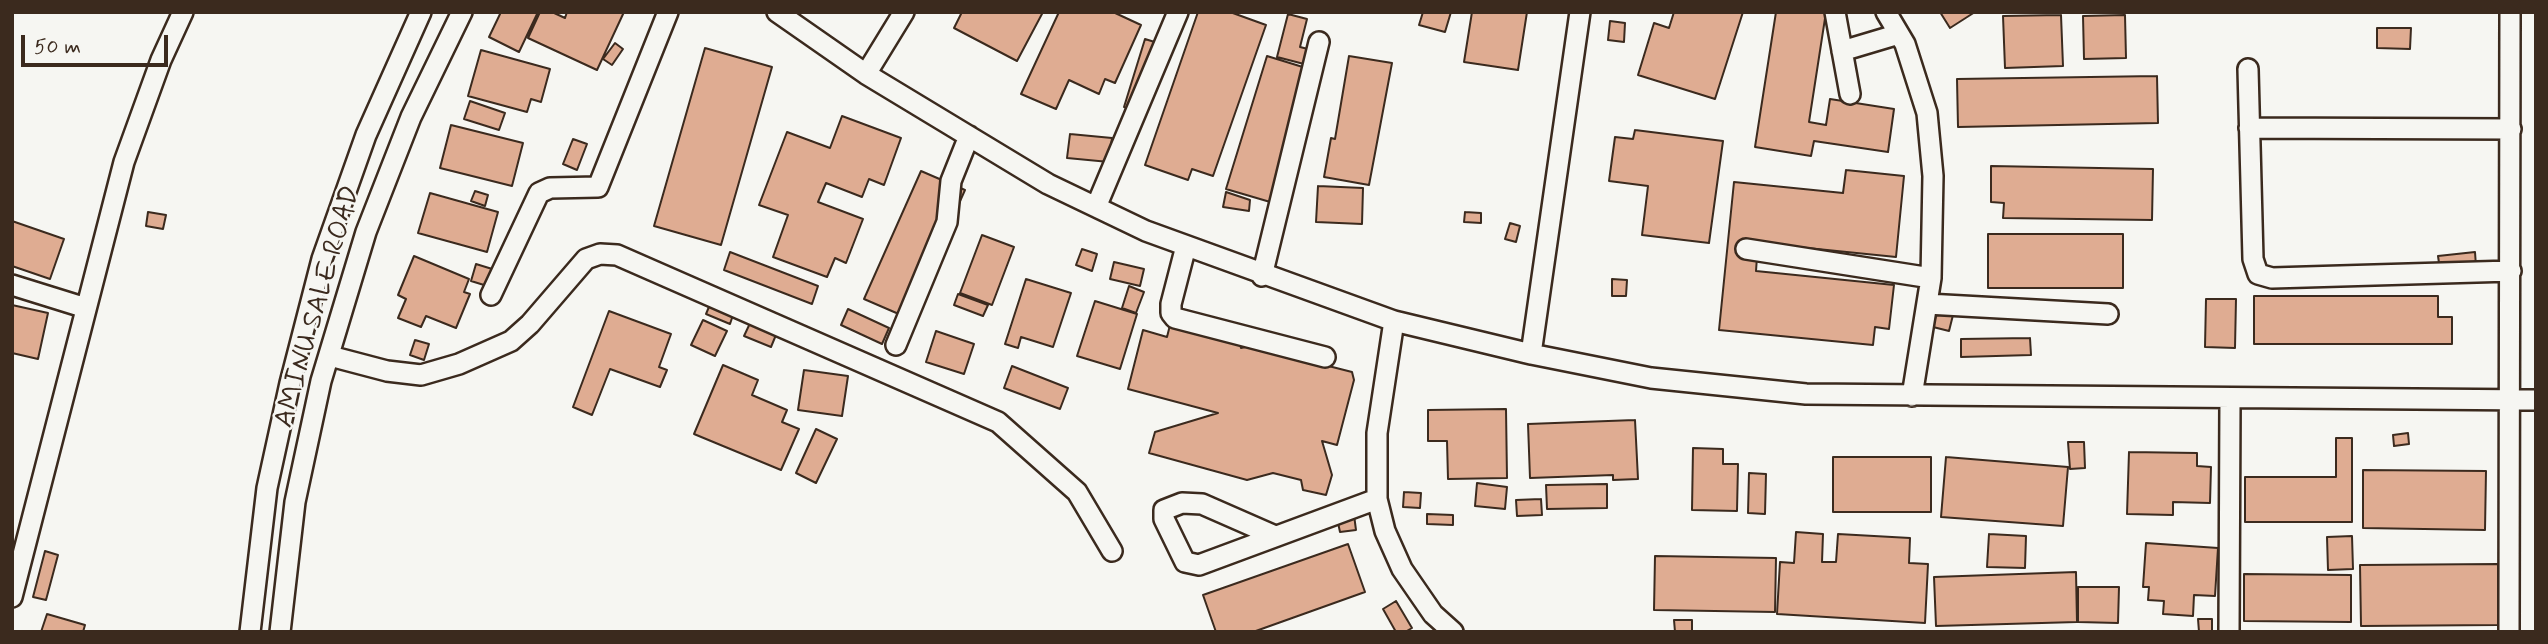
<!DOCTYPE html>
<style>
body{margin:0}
#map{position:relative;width:2548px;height:644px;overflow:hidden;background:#f6f6f2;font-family:Mynerve,sans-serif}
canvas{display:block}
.frame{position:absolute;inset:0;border:14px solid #3b2a1e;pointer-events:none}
.scale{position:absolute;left:21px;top:35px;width:147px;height:32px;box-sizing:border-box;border:4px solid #3b2a1e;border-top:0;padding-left:9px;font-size:21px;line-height:24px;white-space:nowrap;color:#3b2a1e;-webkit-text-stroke:5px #f6f6f2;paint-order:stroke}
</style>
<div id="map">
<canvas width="2548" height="644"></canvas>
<div class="frame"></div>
<div class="scale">50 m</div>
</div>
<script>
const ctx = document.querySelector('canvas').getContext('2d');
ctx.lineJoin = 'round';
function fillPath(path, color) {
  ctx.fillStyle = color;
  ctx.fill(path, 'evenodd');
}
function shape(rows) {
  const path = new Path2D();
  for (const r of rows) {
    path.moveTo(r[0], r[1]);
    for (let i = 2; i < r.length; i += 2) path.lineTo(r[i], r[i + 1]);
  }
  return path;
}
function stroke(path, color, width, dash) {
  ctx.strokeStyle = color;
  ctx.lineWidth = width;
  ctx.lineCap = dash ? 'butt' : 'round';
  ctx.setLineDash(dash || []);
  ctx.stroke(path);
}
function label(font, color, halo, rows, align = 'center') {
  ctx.font = font + ' Mynerve,sans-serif';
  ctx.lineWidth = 5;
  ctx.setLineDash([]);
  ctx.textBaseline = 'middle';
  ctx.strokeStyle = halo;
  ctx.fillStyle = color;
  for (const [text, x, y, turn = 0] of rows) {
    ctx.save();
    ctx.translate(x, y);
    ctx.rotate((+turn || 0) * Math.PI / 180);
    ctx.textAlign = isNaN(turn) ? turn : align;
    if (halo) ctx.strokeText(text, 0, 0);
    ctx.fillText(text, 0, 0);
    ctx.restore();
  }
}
const building = shape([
 [501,12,538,12,519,52,489,37,501,12],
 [540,12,552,12,565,18,567,12,624,12,597,70,528,38,540,12],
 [962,12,1043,12,1017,61,954,28,962,12],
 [1059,12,1113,12,1141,25,1115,83,1105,79,1099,94,1069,80,1056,109,1021,94,1059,12],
 [1198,12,1230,12,1266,25,1213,176,1192,169,1188,180,1145,165,1198,12],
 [1423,12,1451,12,1445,32,1419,25,1423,12],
 [1472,12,1527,12,1518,70,1464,62,1472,12],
 [1674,12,1743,12,1715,99,1638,75,1654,23,1669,28,1674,12],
 [1776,12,1826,12,1809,122,1826,125,1830,99,1894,109,1888,152,1814,141,1811,156,1755,147,1776,12],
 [1940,12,1975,12,1950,28,1940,12],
 [1288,14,1307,19,1300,47,1308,49,1304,64,1277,57,1288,14],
 [2061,15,2063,66,2005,68,2003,16,2061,15],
 [2125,15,2126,58,2084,59,2083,16,2125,15],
 [1610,21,1625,23,1624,42,1608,40,1610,21],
 [2377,28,2411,28,2410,49,2377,48,2377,28],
 [1145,39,1161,44,1140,112,1124,107,1145,39],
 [615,43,623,49,612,65,603,59,615,43],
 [705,48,772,67,721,245,654,226,705,48],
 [481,50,550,69,541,102,531,99,527,112,468,96,481,50],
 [1267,56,1306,68,1277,204,1226,189,1267,56],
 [1349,56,1392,63,1369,185,1324,177,1331,138,1335,139,1349,56],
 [2157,76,2158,123,1958,127,1957,79,2157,76],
 [470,101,505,113,499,130,464,119,470,101],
 [842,116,901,138,884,185,869,179,862,197,826,183,818,202,863,219,846,263,835,258,827,277,773,257,788,215,759,205,787,132,830,148,842,116],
 [451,125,523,143,512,186,440,168,451,125],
 [1635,130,1723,141,1709,243,1642,235,1648,186,1609,181,1615,137,1633,139,1635,130],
 [1070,134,1112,138,1109,162,1067,158,1070,134],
 [573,139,587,144,577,170,563,164,573,139],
 [1991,166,2153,169,2152,220,2003,218,2004,203,1991,202,1991,166],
 [1846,170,1904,176,1896,257,1758,243,1756,271,1894,285,1889,329,1875,327,1873,345,1719,330,1734,182,1843,193,1846,170],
 [921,171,965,190,908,318,864,299,921,171],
 [1318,186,1363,188,1362,224,1316,222,1318,186],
 [475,191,488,195,485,206,471,201,475,191],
 [1226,192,1250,200,1249,211,1223,207,1226,192],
 [430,193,498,212,487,252,418,233,430,193],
 [148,212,166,215,163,229,146,226,148,212],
 [1465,212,1481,213,1481,223,1464,222,1465,212],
 [12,221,64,239,50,279,12,266,12,221],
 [1510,223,1520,226,1516,242,1505,239,1510,223],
 [1988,234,2123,234,2123,288,1988,288,1988,234],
 [982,235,1014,247,992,305,960,293,982,235],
 [1082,249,1097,254,1092,271,1076,265,1082,249],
 [730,252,818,286,812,304,724,270,730,252],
 [2475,252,2476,266,2440,270,2438,256,2475,252],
 [414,256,469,279,464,292,470,294,456,328,426,316,421,327,398,318,406,299,398,295,414,256],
 [1114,262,1144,269,1140,286,1110,279,1114,262],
 [476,264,502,272,497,289,471,281,476,264],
 [1026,279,1071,293,1053,347,1021,337,1018,348,1005,344,1026,279],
 [1612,279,1627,280,1626,296,1612,296,1612,279],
 [1129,286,1144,292,1136,313,1122,308,1129,286],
 [958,294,988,305,983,316,954,305,958,294],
 [2254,296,2438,296,2438,317,2452,317,2452,344,2254,344,2254,296],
 [2206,299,2236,299,2235,348,2205,347,2206,299],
 [1095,301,1137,314,1120,369,1077,356,1095,301],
 [711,302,734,312,730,324,706,314,711,302],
 [12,305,48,313,38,359,12,353,12,305],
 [848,309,889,328,882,344,841,325,848,309],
 [609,311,671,334,659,367,667,370,660,387,610,369,592,415,573,407,609,311],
 [1937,311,1953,315,1949,331,1933,327,1937,311],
 [752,319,778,330,771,347,744,336,752,319],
 [703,320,727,331,715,356,691,345,703,320],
 [1170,325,1240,343,1241,348,1250,346,1352,372,1354,380,1337,445,1322,441,1332,475,1326,495,1303,490,1301,480,1273,473,1247,480,1149,453,1155,432,1218,413,1128,389,1143,330,1167,337,1170,325],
 [936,331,974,344,964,374,926,362,936,331],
 [2030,338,2031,355,1961,357,1961,339,2030,338],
 [415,340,429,344,424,360,410,355,415,340],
 [723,365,758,380,752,395,787,410,782,422,799,429,781,470,694,434,723,365],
 [1012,366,1068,388,1060,409,1004,388,1012,366],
 [804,370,848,376,842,416,798,410,804,370],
 [1506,409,1507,478,1448,479,1447,441,1428,441,1428,410,1506,409],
 [1635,420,1638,479,1613,480,1613,475,1530,478,1528,424,1635,420],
 [816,429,837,439,816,483,796,473,816,429],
 [2408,433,2409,444,2394,446,2393,435,2408,433],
 [2336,438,2352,438,2352,522,2245,522,2245,477,2336,477,2336,438],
 [2068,442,2084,442,2085,468,2070,469,2068,442],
 [1693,448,1723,449,1723,464,1738,464,1737,511,1692,510,1693,448],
 [2129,452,2197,453,2197,466,2211,467,2210,503,2173,502,2173,515,2127,514,2129,452],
 [1833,457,1931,457,1931,512,1833,512,1833,457],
 [1946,457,2068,467,2063,526,1941,517,1946,457],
 [2363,470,2486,471,2485,530,2363,528,2363,470],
 [1749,473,1766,474,1765,514,1748,513,1749,473],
 [1477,483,1507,487,1505,509,1475,506,1477,483],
 [1607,484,1607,508,1547,509,1546,485,1607,484],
 [1404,492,1421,493,1420,508,1403,507,1404,492],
 [1541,499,1542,515,1517,516,1516,500,1541,499],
 [1427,514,1453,515,1453,525,1427,524,1427,514],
 [1354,515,1356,530,1340,532,1337,518,1354,515],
 [1796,532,1823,534,1822,562,1836,562,1838,534,1910,538,1909,563,1928,564,1925,623,1777,614,1780,562,1794,563,1796,532],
 [1989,534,2026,536,2025,568,1987,567,1989,534],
 [2352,536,2353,569,2328,570,2327,537,2352,536],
 [2146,543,2218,548,2215,596,2194,595,2193,616,2163,614,2164,601,2148,600,2149,587,2143,587,2146,543],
 [1348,544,1365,592,1253,632,1216,632,1203,595,1348,544],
 [45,551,58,555,46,600,33,597,45,551],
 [1655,556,1776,558,1775,612,1654,610,1655,556],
 [2498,564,2498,625,2361,626,2360,565,2498,564],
 [2076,572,2077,622,1936,626,1934,577,2076,572],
 [2244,574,2351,575,2351,622,2244,621,2244,574],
 [2078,587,2119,587,2118,623,2078,622,2078,587],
 [1396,601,1412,628,1405,632,1396,632,1383,609,1396,601],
 [47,614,85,625,83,632,41,632,47,614],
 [2198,619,2212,619,2212,632,2199,632,2198,619],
 [1674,620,1692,620,1692,632,1675,632,1674,620]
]);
fillPath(building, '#dfac92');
stroke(building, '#3b2a1e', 2);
const minor = shape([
 [777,12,866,74,1048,184,1146,231,1394,321,1531,354,1651,378,1806,394,2536,400],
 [1835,12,1850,94],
 [1886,12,1905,44,1927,113,1933,176,1931,278,1912,396],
 [1842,51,1899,34],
 [2248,69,2253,259,2258,274,2272,278,2511,271],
 [866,74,904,12],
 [2249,128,2511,129],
 [1096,207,1178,12],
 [1186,246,1171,304,1171,313,1175,318,1325,357],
 [1746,249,1931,278],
 [1262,276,1319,42],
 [12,285,86,308],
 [491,295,539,193,550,188,598,187,668,12],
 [1927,304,2108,314],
 [1394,321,1377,433,1377,499,1385,531,1402,569,1433,614,1453,632],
 [896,345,947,222,951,181,969,136],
 [1531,354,1580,12],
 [330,356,387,371,421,375,459,364,511,341,530,324,586,259,600,254,617,255,998,422,1077,492,1112,551],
 [1275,536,1202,504,1182,503,1164,510,1164,519,1185,562,1199,565,1377,499],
 [12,597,124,162,161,60,183,12],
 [250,632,267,488,290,383,322,259,366,135,421,12],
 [280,632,295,502,321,381,366,232,411,117,462,12],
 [2229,632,2230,399],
 [2509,632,2510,12]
]);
stroke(minor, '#3b2a1e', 24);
stroke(minor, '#f6f6f2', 19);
label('28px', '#3b2a1e', '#f6f6f2', [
 ["AMINU SALE ROAD",319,307,-74]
]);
</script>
